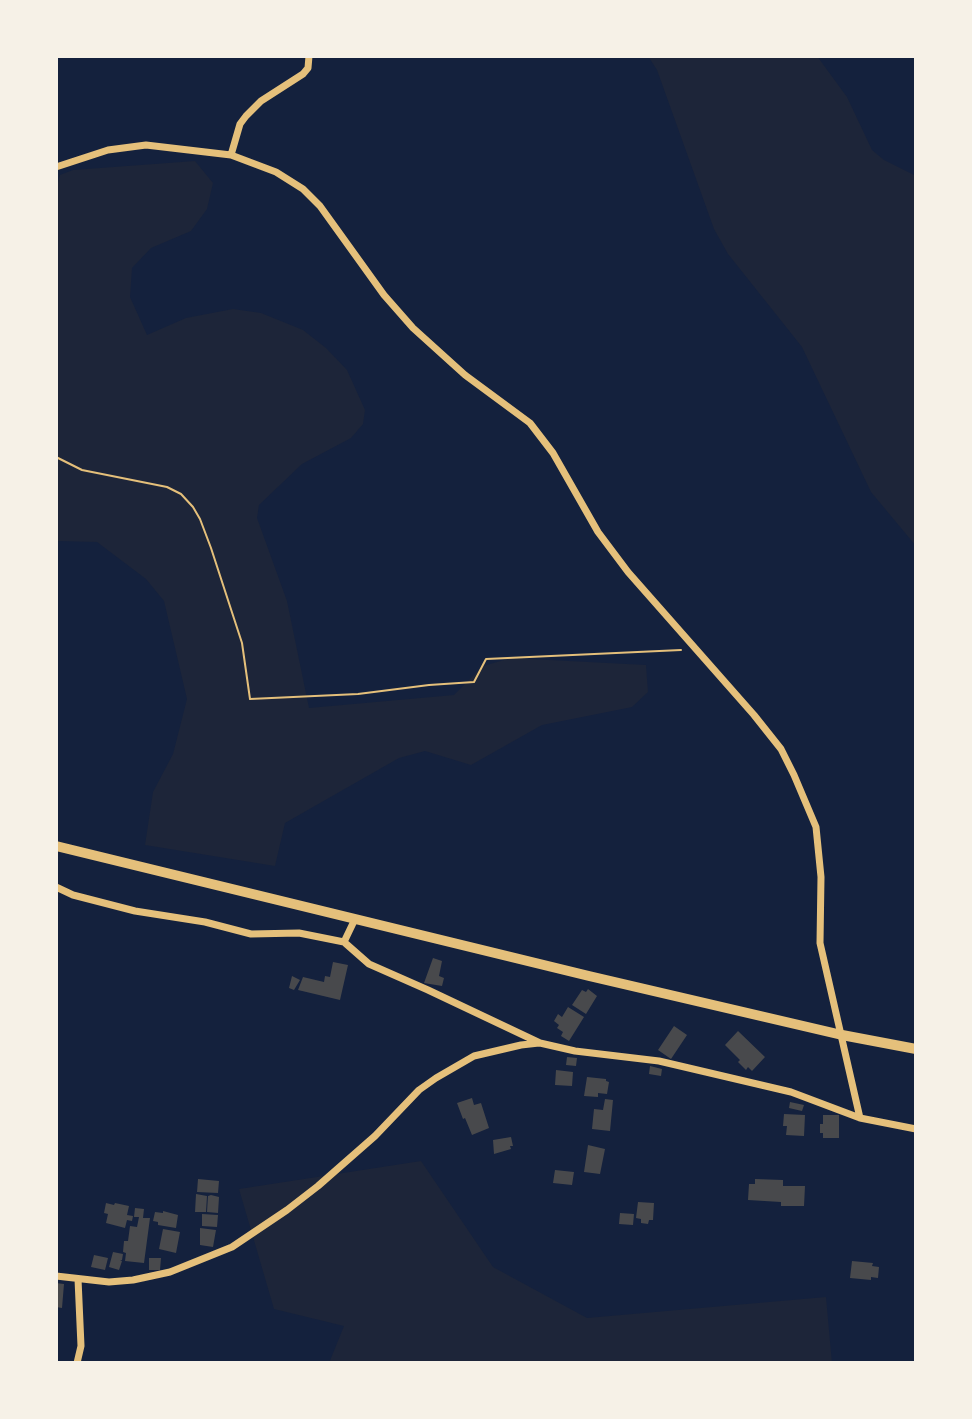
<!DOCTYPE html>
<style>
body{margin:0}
#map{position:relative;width:972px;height:1419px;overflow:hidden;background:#14213d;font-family:Raleway,sans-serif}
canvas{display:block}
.frame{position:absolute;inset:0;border:58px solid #f6f1e7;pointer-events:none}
</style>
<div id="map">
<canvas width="972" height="1419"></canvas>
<div class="frame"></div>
</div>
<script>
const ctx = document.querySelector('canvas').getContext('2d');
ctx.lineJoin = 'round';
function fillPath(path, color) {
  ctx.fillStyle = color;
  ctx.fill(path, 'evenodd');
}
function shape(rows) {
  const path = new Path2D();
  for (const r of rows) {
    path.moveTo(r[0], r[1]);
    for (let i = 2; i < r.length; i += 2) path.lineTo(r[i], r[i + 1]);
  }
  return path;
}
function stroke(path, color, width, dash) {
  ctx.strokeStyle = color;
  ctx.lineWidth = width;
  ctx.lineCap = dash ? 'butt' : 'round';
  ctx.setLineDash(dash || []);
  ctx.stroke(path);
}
fillPath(shape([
 [648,56,817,56,847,97,872,150,884,160,916,176,916,546,871,492,802,347,728,254,714,229,657,70],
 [195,161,213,183,207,209,191,231,151,248,132,268,130,297,147,335,186,318,233,309,261,313,303,330,326,348,347,370,365,410,363,424,351,438,302,464,259,505,257,518,287,601,309,708,454,695,483,666,511,658,646,665,648,692,632,707,542,725,471,765,425,751,399,758,285,823,275,866,145,845,153,792,173,754,187,699,164,601,146,579,97,542,56,541,56,190,60,175,73,170],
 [421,1161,493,1267,587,1318,826,1297,832,1363,329,1363,344,1326,274,1309,239,1189]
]), '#1d2539');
fillPath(shape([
 [433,958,442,961,439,976,444,978,442,986,424,983],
 [333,962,348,965,340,1000,298,990,303,977,324,982,325,976,330,977],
 [292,976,300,980,294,990,289,988],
 [588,989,597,996,586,1014,572,1005,582,990,586,992],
 [568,1007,584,1017,569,1041,561,1036,563,1032,557,1028,559,1025,554,1021,558,1014,562,1017],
 [674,1026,687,1035,671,1059,658,1050],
 [738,1031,765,1057,752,1071,748,1067,746,1070,738,1062,740,1060,725,1045],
 [567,1057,577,1058,576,1066,566,1065],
 [650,1066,662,1069,661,1076,649,1074],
 [556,1070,573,1072,572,1086,555,1085],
 [587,1077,606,1079,606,1081,609,1082,607,1094,598,1093,598,1097,584,1096],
 [472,1098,474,1105,481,1103,489,1128,472,1135,465,1118,463,1119,457,1103],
 [605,1099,613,1100,610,1131,592,1129,594,1109,603,1110],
 [790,1102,804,1105,802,1111,789,1108],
 [784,1114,805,1115,804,1136,786,1135,787,1126,783,1126],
 [823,1115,839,1115,839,1138,823,1138,823,1133,820,1133,820,1124,823,1124],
 [511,1137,513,1146,510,1146,511,1149,494,1154,493,1140],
 [588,1145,605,1149,600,1174,584,1172],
 [555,1170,574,1172,572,1185,553,1183],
 [198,1179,219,1181,218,1193,197,1192],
 [755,1179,783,1180,783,1186,805,1186,804,1206,781,1206,781,1202,748,1200,749,1184,755,1184],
 [196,1194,207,1196,206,1212,195,1212],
 [211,1195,219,1197,218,1213,207,1212,208,1196],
 [638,1202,654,1203,653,1220,649,1220,648,1224,641,1223,641,1219,636,1218],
 [106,1203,114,1205,115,1203,129,1206,127,1215,133,1216,132,1221,127,1220,125,1228,106,1223,108,1214,104,1213],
 [135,1208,144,1209,143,1218,150,1218,144,1263,125,1261,126,1253,123,1252,124,1241,128,1241,130,1226,137,1227,139,1217,134,1217],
 [163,1211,178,1215,176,1228,158,1225,158,1222,153,1221,155,1212,163,1213],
 [620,1213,634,1214,633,1225,619,1224],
 [202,1214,218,1215,217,1227,202,1226],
 [200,1228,216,1230,213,1247,200,1245],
 [163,1229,180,1232,176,1253,159,1249],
 [113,1252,123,1254,122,1260,120,1260,122,1261,119,1270,109,1267],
 [94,1255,108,1258,105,1270,91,1267],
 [149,1258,161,1258,160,1270,149,1270],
 [852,1261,873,1263,872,1266,879,1267,878,1278,871,1277,871,1280,850,1278],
 [56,1283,64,1284,62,1308,56,1307]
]), '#48494c');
stroke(shape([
 [56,457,82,470,167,487,181,494,193,507,200,519,211,548,242,643,250,699,358,694,429,685,474,682,486,659,681,650]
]), '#e5c07b', 2);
stroke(shape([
 [231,155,240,124,246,116,261,101,303,74,308,68,309,56],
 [56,167,108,150,146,145,231,155,276,172,303,189,320,206,384,295,413,328,465,375,530,423,553,453,598,532,628,572,754,715,781,749,794,775,816,827,821,877,820,943,860,1118],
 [56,887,73,895,135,911,205,922,251,934,299,933,344,942],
 [355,919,344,942,369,964,428,990,540,1043,575,1051,659,1061,791,1092,860,1118,916,1129],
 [56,1276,109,1282,133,1280,170,1272,232,1247,287,1210,318,1186,375,1136,419,1090,436,1078,474,1056,521,1045,539,1043],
 [77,1363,81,1346,78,1279]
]), '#e5c07b', 7);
stroke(shape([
 [56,846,589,976,842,1035,916,1049]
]), '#e5c07b', 10);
</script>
